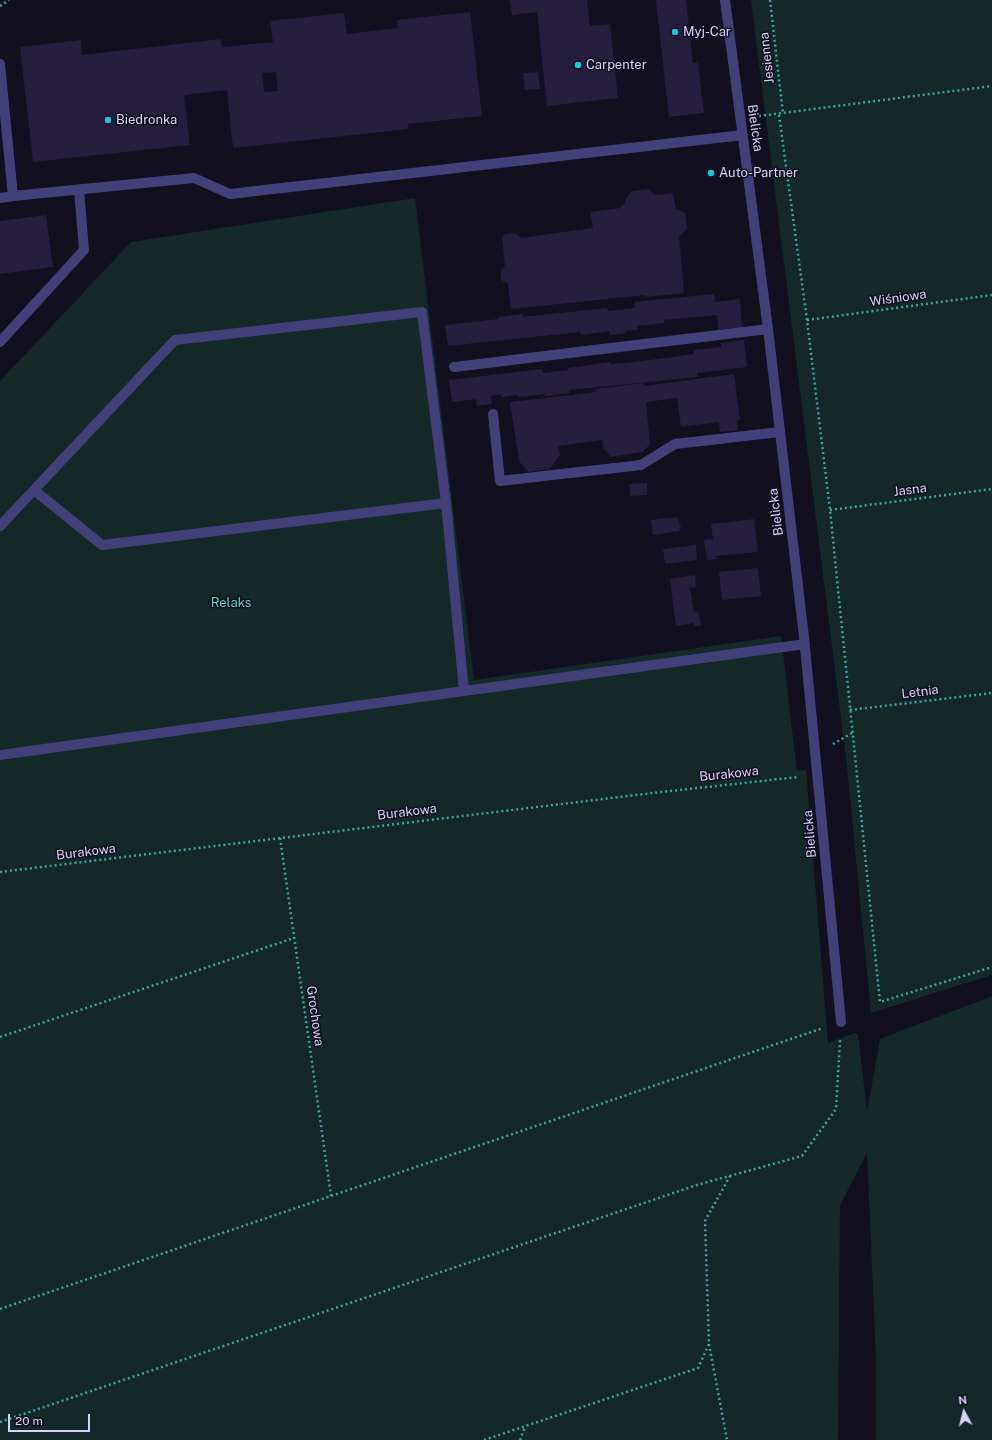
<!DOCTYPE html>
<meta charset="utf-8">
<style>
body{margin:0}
#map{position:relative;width:992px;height:1440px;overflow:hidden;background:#120f1f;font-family:"Public Sans",sans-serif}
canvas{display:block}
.north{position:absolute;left:944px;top:1392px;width:40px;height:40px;-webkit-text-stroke:3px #120f1f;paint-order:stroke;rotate:353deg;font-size:11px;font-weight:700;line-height:16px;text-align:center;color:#d7d2fa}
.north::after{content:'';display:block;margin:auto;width:14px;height:18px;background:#d7d2fa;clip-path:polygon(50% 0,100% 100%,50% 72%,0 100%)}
.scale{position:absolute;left:8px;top:1414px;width:82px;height:18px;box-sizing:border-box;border:2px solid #d7d2fa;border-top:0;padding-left:5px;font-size:12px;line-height:14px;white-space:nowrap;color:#d7d2fa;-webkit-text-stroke:3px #120f1f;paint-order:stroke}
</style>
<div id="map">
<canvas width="992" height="1440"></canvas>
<div class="north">N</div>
<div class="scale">20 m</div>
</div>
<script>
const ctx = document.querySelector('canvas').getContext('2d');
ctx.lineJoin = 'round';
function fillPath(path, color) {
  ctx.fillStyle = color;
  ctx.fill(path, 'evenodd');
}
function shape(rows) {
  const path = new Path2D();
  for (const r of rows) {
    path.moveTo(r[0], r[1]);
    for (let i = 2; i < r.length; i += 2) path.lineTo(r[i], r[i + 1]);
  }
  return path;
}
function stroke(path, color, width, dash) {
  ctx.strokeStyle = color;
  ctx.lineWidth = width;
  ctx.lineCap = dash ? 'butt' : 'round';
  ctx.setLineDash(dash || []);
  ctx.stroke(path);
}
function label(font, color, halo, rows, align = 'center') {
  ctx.font = font + ' "Public Sans",sans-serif';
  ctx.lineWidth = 3;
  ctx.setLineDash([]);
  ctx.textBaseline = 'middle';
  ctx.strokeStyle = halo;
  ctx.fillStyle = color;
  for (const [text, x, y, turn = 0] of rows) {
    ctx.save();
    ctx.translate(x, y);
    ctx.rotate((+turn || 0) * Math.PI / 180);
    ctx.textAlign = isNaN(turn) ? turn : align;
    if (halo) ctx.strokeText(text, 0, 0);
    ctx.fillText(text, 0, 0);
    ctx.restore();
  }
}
fillPath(shape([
 [751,0,992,0,992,975,871,1013,847,767],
 [415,198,474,680,781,636,797,771,806,770,828,1043,855,1033,858,1034,867,1112,880,1039,992,996,992,1440,876,1440,876,1358,867,1153,840,1205,838,1440,0,1440,0,381,131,242]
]), '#132827');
fillPath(shape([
 [510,0,587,0,590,26,610,24,618,98,547,106,537,12,512,15],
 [656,0,686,0,693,63,698,63,704,113,669,117],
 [470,12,482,116,408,124,409,129,233,148,227,90,184,95,190,145,33,162,20,47,81,40,82,55,221,39,222,47,273,42,270,21,344,13,347,34,398,28,397,20],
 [276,72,278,91,264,92,262,73],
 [538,72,540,89,525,90,523,73],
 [648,189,655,195,673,193,676,209,685,213,687,229,679,236,684,293,645,297,645,295,511,309,508,284,501,280,501,271,505,265,502,238,505,234,515,233,521,238,593,228,590,212,621,208,621,207,625,203,625,200,632,191],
 [46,215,53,267,0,274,0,221],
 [714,294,715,302,740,299,742,327,718,330,717,315,664,320,664,323,637,326,637,330,625,331,626,333,610,335,610,331,581,335,580,332,448,346,445,325,498,319,498,317,523,314,523,317,607,308,608,311,635,308,634,302],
 [744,340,747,367,697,373,698,377,569,390,570,393,545,396,545,394,518,397,517,395,501,397,501,394,491,396,492,404,477,406,476,399,452,402,449,380,542,369,543,373,568,370,568,368,583,366,610,362,610,364,624,363,666,358,694,354,694,350,721,347,721,343],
 [734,374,740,420,737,420,738,430,720,432,719,422,681,427,677,398,646,402,650,444,643,452,611,457,603,448,602,440,558,446,560,455,550,469,528,472,519,461,510,402,596,392,595,389,643,383,644,386],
 [647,483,647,495,630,496,629,484],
 [678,517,681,528,679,528,680,531,653,535,651,520],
 [754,519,758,552,716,556,717,559,707,560,704,540,713,539,711,524],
 [696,545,697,560,665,564,663,549],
 [758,568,761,596,722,600,719,572],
 [695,575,696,587,690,588,694,613,699,612,701,626,694,626,694,623,676,626,670,579]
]), '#241d3e');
stroke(shape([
 [770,0,783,114],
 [0,6,9,0],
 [779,115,807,320,830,510,880,1002,992,967],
 [759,116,992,86],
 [807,320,992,295],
 [830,510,992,489],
 [850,710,992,693],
 [833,744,852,733],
 [280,838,331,1196],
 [0,872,661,792,798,777],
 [0,1037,294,938],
 [0,1309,823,1028],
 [709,1344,727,1440],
 [0,1422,697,1185,802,1156,836,1109,840,1040],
 [484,1440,698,1368,709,1344,705,1221,730,1176],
 [520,1440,525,1427]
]), '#3ba5a0', 2.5, [2, 3]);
stroke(shape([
 [725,0,768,329,804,637,841,1022],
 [0,64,13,196,194,178,230,194,743,135],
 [0,198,13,196],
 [0,342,84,250,79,190],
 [454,367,768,329],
 [493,414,500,481,641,465,675,444,780,432],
 [34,490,102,545,446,503],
 [0,526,175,340,422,312,446,503,464,691],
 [0,755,805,644]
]), '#423f79', 10);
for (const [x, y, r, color] of [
 [675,32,4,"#19c8df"],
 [578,65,4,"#19c8df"],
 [108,120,4,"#19c8df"],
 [711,173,4,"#19c8df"]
]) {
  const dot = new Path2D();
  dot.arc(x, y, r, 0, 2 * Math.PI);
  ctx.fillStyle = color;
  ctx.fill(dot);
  stroke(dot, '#120f1f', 1.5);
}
label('13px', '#d7d2fa', '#120f1f', [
 ["Myj-Car",683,32],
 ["Carpenter",586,65],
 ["Biedronka",116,120],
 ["Auto-Partner",719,173]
], 'left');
label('13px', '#d7d2fa', '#120f1f', [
 ["Jesienna",767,58,-96],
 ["Bielicka",755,128,82],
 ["Wiśniowa",898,298,-8],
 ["Jasna",910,490,-7],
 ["Bielicka",776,512,-97],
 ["Letnia",920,692,-7],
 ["Burakowa",729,774,-6],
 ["Burakowa",407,812,-7],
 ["Bielicka",810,834,-95],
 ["Burakowa",86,852,-7],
 ["Grochowa",315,1016,82]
]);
label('13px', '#66d1b8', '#120f1f', [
 ["Relaks",231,603]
]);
</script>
